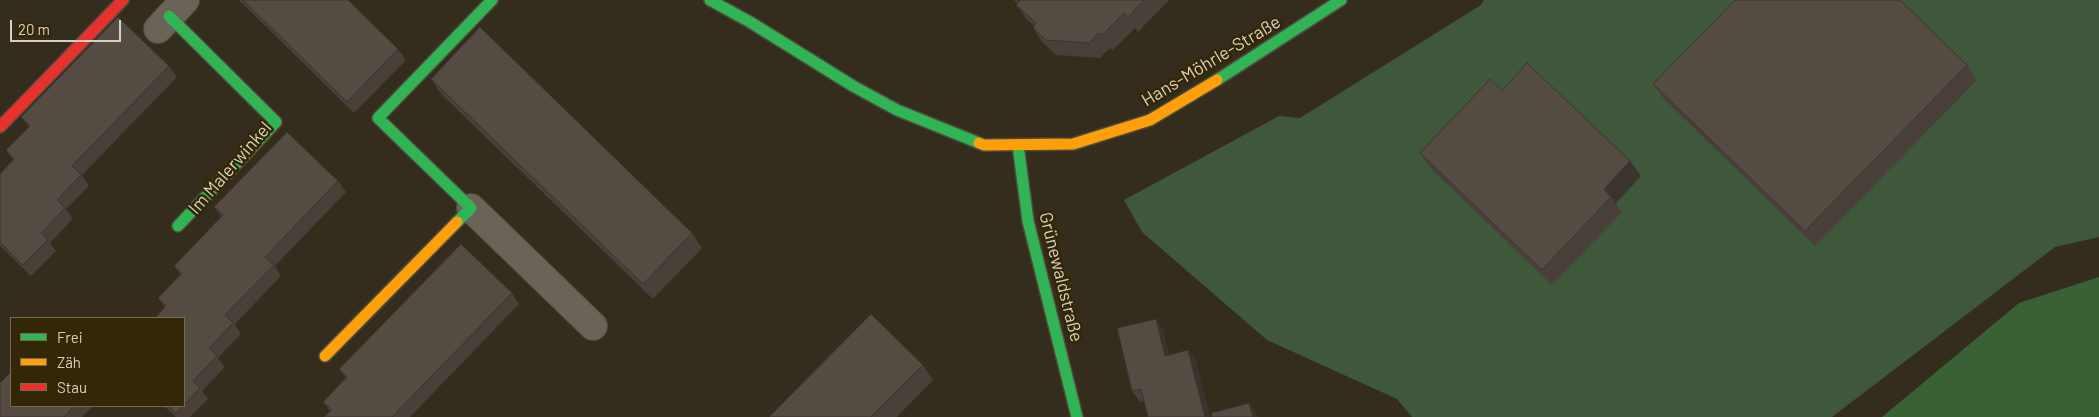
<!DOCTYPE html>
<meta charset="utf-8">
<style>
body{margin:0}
#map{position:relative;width:2099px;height:417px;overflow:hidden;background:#342d1d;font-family:Barlow,sans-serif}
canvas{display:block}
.legend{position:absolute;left:10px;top:317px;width:175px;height:90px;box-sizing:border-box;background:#342708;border:1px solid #766b52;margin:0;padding:6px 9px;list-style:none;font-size:15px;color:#d9d1c0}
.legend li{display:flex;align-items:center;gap:10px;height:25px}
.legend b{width:25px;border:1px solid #766b52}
.scale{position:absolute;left:10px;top:20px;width:111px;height:22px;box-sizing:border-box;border:2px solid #d9d1c0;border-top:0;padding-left:6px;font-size:15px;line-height:18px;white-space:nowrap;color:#d9d1c0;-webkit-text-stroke:4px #342708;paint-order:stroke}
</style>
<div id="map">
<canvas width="2099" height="417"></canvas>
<ul class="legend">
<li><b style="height:6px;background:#30b455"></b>Frei</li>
<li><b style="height:6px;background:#ff9f0a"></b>Zäh</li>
<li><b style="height:6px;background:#e5322d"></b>Stau</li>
</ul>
<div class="scale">20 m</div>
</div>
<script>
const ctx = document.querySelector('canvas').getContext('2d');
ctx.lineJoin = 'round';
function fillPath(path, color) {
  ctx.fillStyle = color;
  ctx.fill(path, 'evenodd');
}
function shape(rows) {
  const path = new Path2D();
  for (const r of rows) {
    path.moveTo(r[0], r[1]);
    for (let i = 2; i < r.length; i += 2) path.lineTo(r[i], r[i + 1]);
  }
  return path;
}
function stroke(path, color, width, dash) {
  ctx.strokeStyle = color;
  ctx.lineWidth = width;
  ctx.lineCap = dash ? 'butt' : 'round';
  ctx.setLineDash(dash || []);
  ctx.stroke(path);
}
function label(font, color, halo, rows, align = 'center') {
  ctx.font = font + ' Barlow,sans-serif';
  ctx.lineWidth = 5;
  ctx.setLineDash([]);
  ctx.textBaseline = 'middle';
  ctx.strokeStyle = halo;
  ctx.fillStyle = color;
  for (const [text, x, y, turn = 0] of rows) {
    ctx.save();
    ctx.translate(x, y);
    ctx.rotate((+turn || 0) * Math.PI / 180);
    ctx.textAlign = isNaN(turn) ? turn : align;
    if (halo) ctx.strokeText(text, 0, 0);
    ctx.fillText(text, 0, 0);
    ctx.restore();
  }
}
fillPath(shape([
 [1484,0,2099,0,2099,237,2055,247,1832,417,1412,417,1397,399,1267,340,1142,232,1124,200,1279,116,1300,118,1481,5]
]), '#3f583b');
fillPath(shape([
 [2099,277,2099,417,1882,417,2019,303]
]), '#3a6136');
const street = shape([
 [158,29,185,0],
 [471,208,593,326]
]);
const fast = shape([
 [710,0,750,22,853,86,897,110,979,143],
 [169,16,276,122,178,226],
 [1217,80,1341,0],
 [1018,145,1028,221,1077,417],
 [457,222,471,208,378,118,492,0]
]);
const slow = shape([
 [979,143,984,145,1073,144,1150,120,1217,80],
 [325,356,457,222]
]);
const jam = shape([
 [0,127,123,0]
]);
stroke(street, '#504a3d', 30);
stroke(fast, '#504a3d', 14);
stroke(slow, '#504a3d', 14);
stroke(jam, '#504a3d', 14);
stroke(street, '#6a6358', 28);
stroke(fast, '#30b455', 11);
stroke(slow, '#ff9f0a', 11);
stroke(jam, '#e5322d', 11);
fillPath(shape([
 [239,0,348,0,398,49,406,60,354,113],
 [1014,0,1169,0,1138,32,1135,28,1113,50,1110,48,1100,58,1056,55,1043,43,1033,28,1034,26,1027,20,1016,5,1017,3],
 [1967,65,1977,80,1815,246,1664,99,1653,84],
 [169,66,177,77,82,175,89,186,66,209,73,219,50,243,56,251,31,276,0,246,0,174,13,160,6,150,29,127,21,117],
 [431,79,692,233,702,248,653,299,441,94],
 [1502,91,1630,161,1641,176,1616,203,1622,212,1552,285,1430,168,1420,153],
 [338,181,346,192,275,266,281,276,235,324,241,334,218,358,225,367,202,391,208,399,190,417,176,417,164,406,184,406,184,318,165,308,158,298,181,275,174,266,221,217,214,207],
 [512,293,519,304,410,417,324,417,330,411,323,402,346,378,339,369],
 [1156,319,1163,330,1169,355,1188,350,1196,361,1144,401,1140,402,1132,391],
 [923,365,933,380,897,417,769,417],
 [11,406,93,406,82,417,0,417]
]), '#484039');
fillPath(shape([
 [1630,161,1641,176,1616,203,1611,197,1604,189],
 [1156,319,1163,330,1172,367,1165,356],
 [1188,350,1196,361,1210,417,1205,417],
 [1249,403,1257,414,1258,417,1253,417]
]), '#3b342e');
const building = shape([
 [243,0,348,0,398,49,347,102,243,0],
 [1019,0,1144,0,1128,17,1124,13,1102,35,1099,33,1089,43,1046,40,1033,28,1036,23,1016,5,1020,1,1019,0],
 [1735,0,1900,0,1967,65,1805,231,1653,84,1735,0],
 [118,17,169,66,72,166,81,175,57,200,65,208,41,233,48,240,23,265,0,242,0,174,14,159,6,150,30,126,21,117,118,17],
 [480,27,692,233,643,284,431,79,480,27],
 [1527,63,1630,161,1604,189,1611,197,1542,270,1420,153,1490,79,1502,91,1527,63],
 [287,132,338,181,265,257,274,265,225,315,233,323,209,348,217,356,193,381,200,388,184,405,184,318,155,318,166,306,158,298,182,273,174,266,223,215,214,207,287,132],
 [461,244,512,293,392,417,324,417,332,410,323,402,347,377,339,369,461,244],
 [871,314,923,365,871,417,769,417,871,314],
 [1156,319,1165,356,1188,350,1205,417,1148,417,1141,389,1132,391,1117,328,1156,319],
 [11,372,11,406,74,406,64,417,0,417,0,383,11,372],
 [1249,403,1253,417,1212,417,1211,413,1249,403],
 [168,406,183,406,176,413,168,406]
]);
fillPath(building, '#544b42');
stroke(building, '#3b342e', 1);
label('18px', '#d9d1c0', '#342708', [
 ["Hans-Möhrle-Straße",1211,61,-31],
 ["Im Malerwinkel",230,168,-49],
 ["Grünewaldstraße",1061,277,76]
]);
</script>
